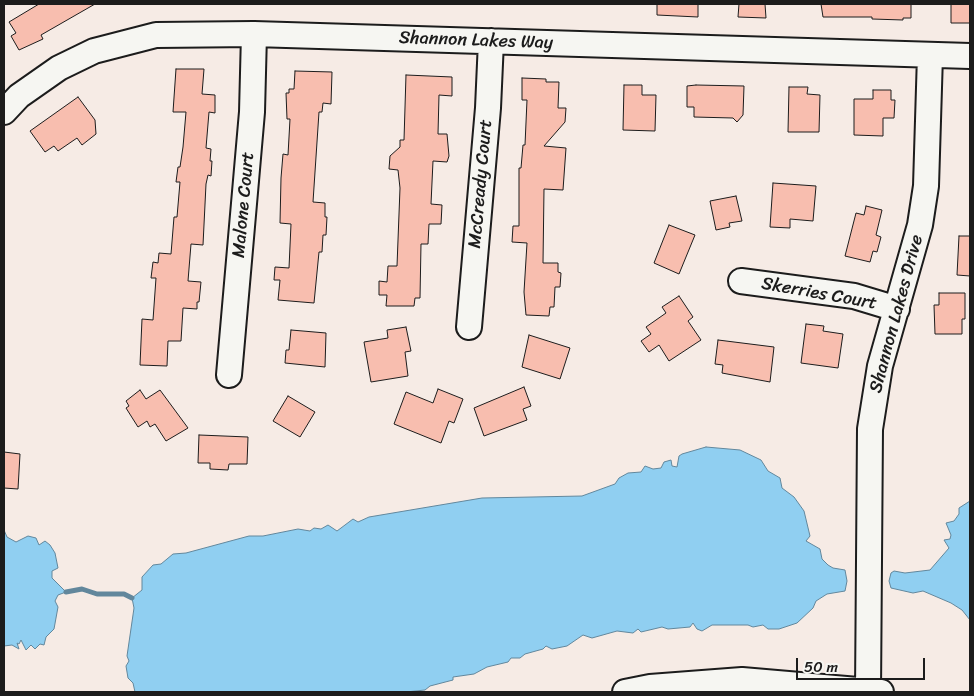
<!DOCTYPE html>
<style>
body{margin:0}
#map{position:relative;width:974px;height:696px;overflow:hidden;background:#f6ebe5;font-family:Sriracha,sans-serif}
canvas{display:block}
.frame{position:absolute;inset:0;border:5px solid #1c1c1c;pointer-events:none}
.scale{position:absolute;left:796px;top:658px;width:129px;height:22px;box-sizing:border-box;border:2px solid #1c1c1c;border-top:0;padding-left:6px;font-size:15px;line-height:18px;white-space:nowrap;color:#1c1c1c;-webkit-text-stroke:4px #f6f6f2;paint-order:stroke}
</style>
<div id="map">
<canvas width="974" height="696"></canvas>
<div class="frame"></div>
<div class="scale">50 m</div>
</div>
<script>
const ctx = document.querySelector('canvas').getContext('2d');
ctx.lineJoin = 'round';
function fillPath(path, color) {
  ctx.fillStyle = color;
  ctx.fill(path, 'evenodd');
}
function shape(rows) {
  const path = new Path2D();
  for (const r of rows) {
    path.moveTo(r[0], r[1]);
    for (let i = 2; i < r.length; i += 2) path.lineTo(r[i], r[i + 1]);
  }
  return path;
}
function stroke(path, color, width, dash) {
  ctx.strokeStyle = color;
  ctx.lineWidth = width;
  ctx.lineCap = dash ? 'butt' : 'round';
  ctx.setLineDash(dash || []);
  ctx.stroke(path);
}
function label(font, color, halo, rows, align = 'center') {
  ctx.font = font + ' Sriracha,sans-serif';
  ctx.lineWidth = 4;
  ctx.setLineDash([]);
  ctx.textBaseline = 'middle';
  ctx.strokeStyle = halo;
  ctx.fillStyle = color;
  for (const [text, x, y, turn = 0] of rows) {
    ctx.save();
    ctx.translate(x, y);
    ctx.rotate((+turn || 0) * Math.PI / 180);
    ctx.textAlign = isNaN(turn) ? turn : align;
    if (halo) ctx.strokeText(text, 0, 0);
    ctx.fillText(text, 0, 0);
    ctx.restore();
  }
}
const water = shape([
 [706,447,740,450,761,460,768,471,780,478,782,488,794,497,804,511,810,536,806,541,820,549,822,559,828,565,833,568,845,570,847,581,845,591,827,594,816,601,813,608,797,623,779,629,768,629,763,625,753,627,748,625,712,625,702,631,697,629,693,623,690,627,668,629,662,627,641,632,638,629,633,633,617,631,592,638,583,635,567,646,552,649,546,646,543,649,525,654,520,658,511,658,508,662,487,667,474,674,453,677,453,680,430,686,425,690,406,692,135,692,133,683,128,678,126,666,129,661,127,656,134,608,132,598,142,590,142,577,153,565,161,564,173,554,186,553,249,536,263,536,298,529,310,531,314,528,321,529,328,525,337,531,353,519,358,522,369,517,482,498,582,496,615,484,619,478,628,473,641,472,645,466,653,469,661,468,664,462,671,460,672,466,677,467,679,456,682,454,706,447],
 [970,501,970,620,962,610,951,603,923,591,913,593,891,588,889,581,891,573,894,571,905,573,930,570,949,548,944,540,950,539,951,535,946,523,954,521,959,514,959,508,970,501],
 [4,530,7,537,16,542,28,536,36,538,39,545,45,541,50,545,55,553,58,568,52,571,52,578,66,592,58,595,55,601,58,607,54,629,46,637,44,645,40,644,35,649,31,645,26,650,21,640,19,644,17,643,19,649,12,645,4,646,4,530]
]);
fillPath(water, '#90cff1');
stroke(water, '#62879c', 1);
stroke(shape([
 [66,592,82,589,97,594,124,594,132,598]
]), '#62879c', 5);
const building = shape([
 [39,4,95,4,41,35,43,39,19,50,11,36,16,33,9,22,39,4],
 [657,4,698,4,698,17,657,15,657,4],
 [739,4,765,4,766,18,738,17,739,4],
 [821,4,911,4,911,18,903,18,903,20,872,19,872,17,823,17,821,4],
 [951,4,970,4,970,23,951,23,951,4],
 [176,69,204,69,202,94,215,95,215,113,209,112,206,148,211,149,210,161,212,161,211,176,208,175,206,184,203,245,191,244,188,281,201,282,199,302,197,302,197,309,183,308,181,341,168,341,167,366,140,365,142,319,153,320,156,278,151,278,153,262,158,263,159,253,171,254,174,217,177,217,180,182,176,182,178,167,180,167,183,147,186,112,173,112,176,69],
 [295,71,332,72,331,104,323,103,322,112,319,112,313,202,325,203,325,217,327,217,326,235,323,235,322,252,319,252,314,303,278,300,280,280,274,280,275,267,289,268,291,224,280,223,281,178,283,154,288,155,290,119,287,119,286,93,289,93,289,89,294,89,295,71],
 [406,75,452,77,452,96,439,95,438,134,447,134,449,156,447,162,433,161,431,204,442,205,441,224,429,224,428,244,421,244,420,298,415,298,414,306,386,306,387,295,379,295,379,281,387,282,388,266,397,266,400,188,398,170,389,169,390,156,400,147,400,140,404,140,406,75],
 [522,78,546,79,546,82,559,82,558,108,566,108,565,122,544,146,566,148,563,190,544,189,543,263,558,263,558,272,561,273,560,287,555,287,554,307,550,307,549,316,526,315,524,292,527,243,512,242,513,226,519,226,519,168,521,168,523,145,525,145,527,100,522,100,522,78],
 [624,85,642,85,642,95,656,95,655,131,623,130,624,85],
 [696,85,744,86,743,115,737,122,733,118,694,117,694,107,687,107,687,86,696,85],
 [789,87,808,87,807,94,820,95,819,132,788,132,789,87],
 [873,90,891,90,891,100,895,100,894,118,883,118,883,136,854,135,854,99,873,99,873,90],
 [78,97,95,120,96,134,82,145,77,138,58,151,54,146,45,152,30,131,78,97],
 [773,183,816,186,813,221,790,219,790,228,770,227,773,183],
 [736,196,742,221,729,223,730,227,716,230,710,201,736,196],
 [866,206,882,210,876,235,881,237,877,252,873,251,870,262,845,256,856,213,864,215,866,206],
 [669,225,695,235,679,274,654,263,669,225],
 [959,236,970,236,970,276,957,275,959,236],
 [939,293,965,293,965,319,962,319,962,334,935,334,934,305,939,305,939,293],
 [679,296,693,317,688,321,701,340,669,361,659,345,649,352,641,341,651,334,646,327,666,313,662,307,679,296],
 [806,324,824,326,823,331,843,334,838,368,801,363,806,324],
 [406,327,411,351,405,352,408,376,371,382,364,342,388,338,387,330,406,327],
 [291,330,326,333,325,367,285,363,286,350,289,350,291,330],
 [529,335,570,348,560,379,522,367,529,335],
 [718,340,774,347,770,382,722,373,723,365,715,364,718,340],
 [524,387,531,406,523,409,527,420,484,436,474,408,524,387],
 [438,389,463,399,454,423,449,421,441,443,394,424,406,392,433,403,438,389],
 [140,390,146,399,160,390,188,428,166,441,155,424,150,427,147,421,138,427,126,408,129,406,126,401,140,390],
 [288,396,315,412,300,437,273,421,288,396],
 [199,435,248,437,247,464,229,464,228,470,210,469,210,463,198,463,199,435],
 [4,452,20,454,18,489,4,488,4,452]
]);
fillPath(building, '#f8beaf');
stroke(building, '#1c1c1c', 1);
const minor = shape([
 [4,112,19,96,59,68,94,51,156,35,254,34,970,56],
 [741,281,854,296,897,309],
 [469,327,488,108,491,41],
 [229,375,252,112,254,34],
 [625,692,650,687,742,680,881,692],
 [868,692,870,429,880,366,920,225,926,186,930,55]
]);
stroke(minor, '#1c1c1c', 28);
stroke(minor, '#f6f6f2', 24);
label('18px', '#1c1c1c', '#f6f6f2', [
 ["Shannon Lakes Way",476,41,2],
 ["McCready Court",481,184,-85],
 ["Malone Court",244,205,-85],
 ["Skerries Court",819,294,10],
 ["Shannon Lakes Drive",897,314,-75]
]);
</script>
